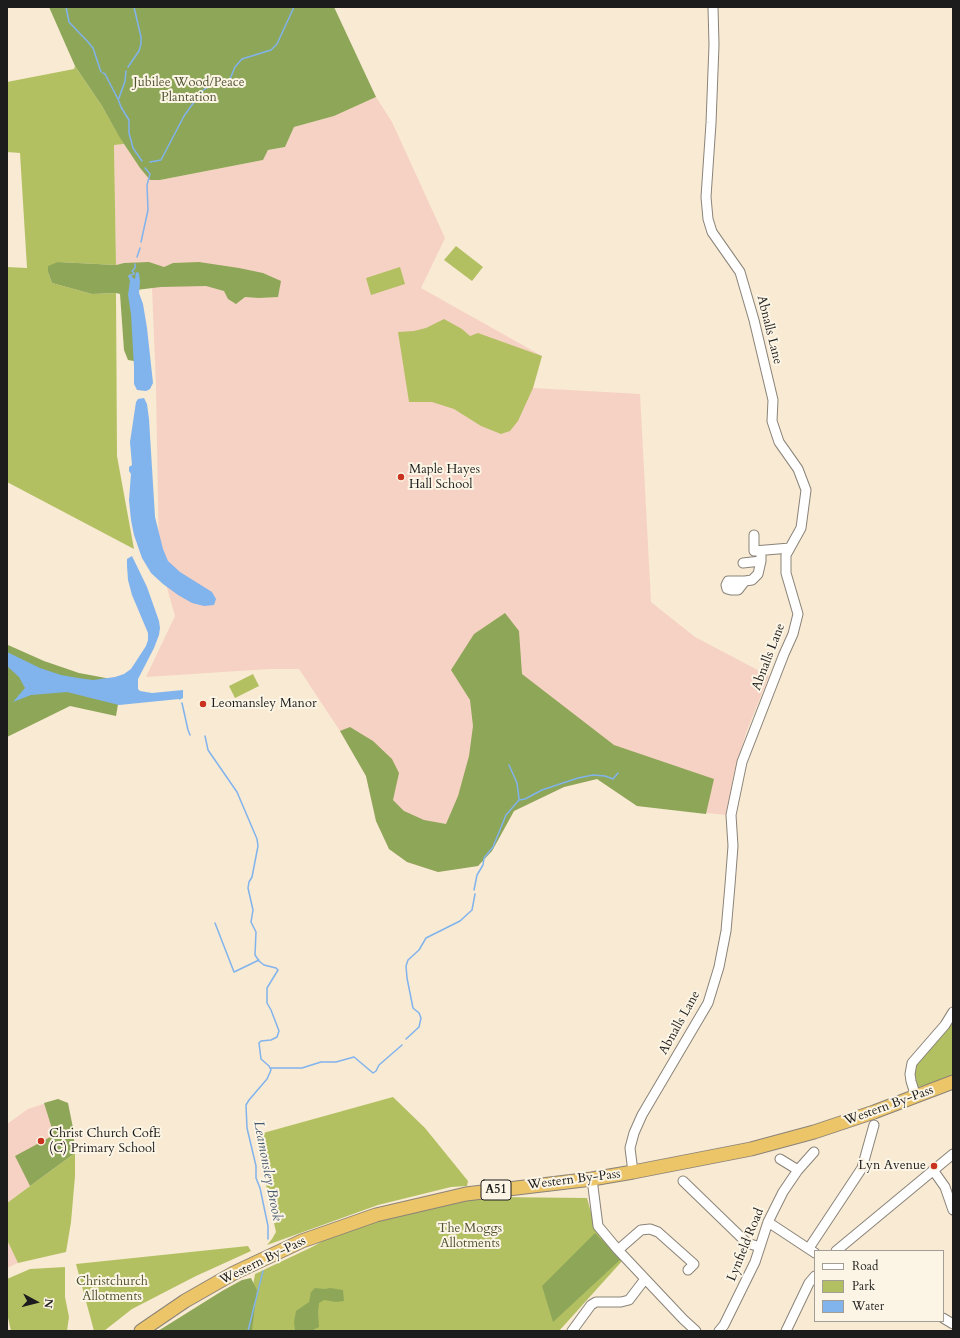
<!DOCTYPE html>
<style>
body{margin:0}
#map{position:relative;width:960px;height:1338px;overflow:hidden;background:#f8ead3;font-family:Cardo,serif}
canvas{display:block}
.frame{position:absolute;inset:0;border:8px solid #1c1c1c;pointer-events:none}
.legend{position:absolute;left:814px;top:1250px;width:130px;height:72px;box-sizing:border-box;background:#fcf5e5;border:1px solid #a29e95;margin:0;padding:5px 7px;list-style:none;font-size:12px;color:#1c1c1c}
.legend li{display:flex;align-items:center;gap:8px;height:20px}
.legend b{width:20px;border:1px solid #a29e95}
.north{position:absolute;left:16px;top:1282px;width:40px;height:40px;-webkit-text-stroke:3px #fcf5e5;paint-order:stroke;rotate:97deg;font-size:11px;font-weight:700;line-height:16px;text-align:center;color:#1c1c1c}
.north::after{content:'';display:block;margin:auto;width:14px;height:18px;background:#1c1c1c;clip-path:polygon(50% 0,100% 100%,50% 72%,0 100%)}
</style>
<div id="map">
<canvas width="960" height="1338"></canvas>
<div class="frame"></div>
<ul class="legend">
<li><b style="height:5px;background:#fff"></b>Road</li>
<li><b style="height:11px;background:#b3c062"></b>Park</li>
<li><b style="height:11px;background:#81b3ed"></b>Water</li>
</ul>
<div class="north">N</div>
</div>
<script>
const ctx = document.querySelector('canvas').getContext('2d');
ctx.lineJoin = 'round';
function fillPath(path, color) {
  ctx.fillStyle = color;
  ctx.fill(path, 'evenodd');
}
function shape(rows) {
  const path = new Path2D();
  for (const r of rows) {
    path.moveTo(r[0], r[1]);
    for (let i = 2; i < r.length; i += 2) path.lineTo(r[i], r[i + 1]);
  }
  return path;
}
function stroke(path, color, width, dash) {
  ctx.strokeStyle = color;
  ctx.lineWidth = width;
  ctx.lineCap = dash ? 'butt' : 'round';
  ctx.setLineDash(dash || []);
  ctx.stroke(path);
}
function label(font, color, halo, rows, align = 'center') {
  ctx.font = font + ' Cardo,serif';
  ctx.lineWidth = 4;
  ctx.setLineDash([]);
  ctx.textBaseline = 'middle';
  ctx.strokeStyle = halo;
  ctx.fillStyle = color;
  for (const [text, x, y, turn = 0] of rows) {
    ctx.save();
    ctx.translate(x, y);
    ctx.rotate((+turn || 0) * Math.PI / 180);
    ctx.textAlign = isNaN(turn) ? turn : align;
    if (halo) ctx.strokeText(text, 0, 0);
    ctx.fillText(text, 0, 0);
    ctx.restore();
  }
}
fillPath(shape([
 [376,97,392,122,445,238,421,288,542,356,533,388,640,394,651,602,695,637,769,676,746,733,733,777,727,815,637,806,597,779,564,787,514,811,492,851,478,866,438,872,407,862,389,849,376,821,366,776,340,731,299,669,269,669,146,677,175,616,159,559,156,385,152,288,124,263,116,265,114,145,124,144,140,168,150,179,160,180,263,160,268,150,285,147,294,127,334,116],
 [58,1099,68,1103,73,1128,75,1153,7,1203,7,1124,28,1109],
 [7,1240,18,1263,7,1268]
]), '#f6d2c4');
fillPath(shape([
 [75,66,102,106,124,144,114,145,116,265,58,262,48,272,52,283,92,294,116,293,117,456,134,549,7,482,7,267,27,268,20,153,7,152,7,82,74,69],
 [456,246,483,267,472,281,444,260],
 [400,267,405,284,371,295,366,278],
 [444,319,462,329,470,336,478,333,542,356,533,388,518,421,510,431,501,434,481,426,454,409,432,402,409,402,398,332,414,331,426,328],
 [253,674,259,686,235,698,229,686],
 [953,1010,953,1076,945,1080,918,1087,912,1063],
 [393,1097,425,1128,468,1181,467,1186,451,1187,378,1205,267,1245,272,1239,276,1232,267,1192,264,1163,256,1135],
 [75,1153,75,1176,71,1222,66,1252,18,1263,7,1240,7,1203],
 [490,1197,587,1198,596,1231,623,1260,559,1331,245,1331,255,1274,312,1247,330,1237,376,1221,444,1203],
 [248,1246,251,1251,196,1276,132,1309,104,1331,94,1331,76,1264],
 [65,1267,65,1297,69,1317,67,1331,11,1331,7,1313,7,1279,30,1269]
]), '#b3c062');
fillPath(shape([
 [49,7,334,7,376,97,334,116,294,127,285,147,268,150,263,160,160,180,150,180,140,168,120,138,102,106,75,66],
 [58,262,116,265,124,263,149,262,164,267,173,263,199,262,239,268,263,273,281,281,278,297,259,298,245,297,236,304,228,299,224,291,206,286,161,287,136,290,134,361,128,360,124,350,120,294,116,293,92,294,52,283,48,272,48,266],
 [505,613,519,631,522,674,614,745,714,779,706,814,637,806,597,779,564,787,514,811,492,851,478,866,438,872,407,862,389,849,376,821,366,776,340,731,350,727,373,741,392,759,399,773,393,800,404,811,424,820,446,824,458,796,469,756,473,726,470,700,451,670,474,634],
 [7,642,8,645,44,661,79,673,122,681,116,716,70,706,7,737],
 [58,1099,68,1103,73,1128,75,1153,30,1186,15,1156,54,1135,44,1103],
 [595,1233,621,1259,553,1322,542,1286],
 [251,1278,257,1290,252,1331,158,1331,222,1291,242,1280],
 [315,1288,325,1289,330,1288,343,1290,344,1301,336,1302,324,1300,319,1303,318,1312,319,1327,311,1331,295,1331,294,1322,296,1311,309,1302,311,1292]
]), '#8ea658');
fillPath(shape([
 [136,272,139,273,140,282,139,293,143,304,147,328,153,383,150,389,146,391,137,390,134,384,134,367,131,314,128,295,130,281,128,276,130,274,133,278,135,279],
 [144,398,147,404,149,419,155,517,163,549,168,561,180,572,212,592,216,599,214,605,204,606,192,603,178,595,163,584,151,573,142,558,134,535,131,520,129,500,131,474,129,471,129,467,132,465,130,442,136,402,138,399],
 [132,556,147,587,159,621,160,628,159,635,154,648,138,679,138,689,140,691,152,693,183,690,183,698,179,700,179,699,119,705,67,692,31,695,13,702,25,688,19,677,7,666,7,652,40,668,61,675,78,678,93,680,115,677,124,674,131,669,146,646,148,640,148,633,132,595,128,580,127,566,127,559]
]), '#81b3ed');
stroke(shape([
 [66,7,69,22,88,42,93,48,101,72],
 [128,67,139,51,141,44,141,37,134,7],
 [103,73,105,74,118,99,121,107,129,120,129,133,133,148,142,161],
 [119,98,125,81,126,71],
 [150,162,161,160,184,116,202,91,208,87,230,79,235,67,242,59,271,50,277,44,294,7],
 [141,242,148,210,147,185,150,174,145,168],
 [137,257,140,248],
 [131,275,134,274,134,273,132,271,135,268,135,264],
 [182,703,188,730,190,735],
 [205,736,208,750,237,792,257,839,258,846,252,877,249,882,248,888,253,910,251,922,256,932,255,955,259,961,264,965,276,968,278,970,267,988,267,1003,271,1010,279,1031,277,1037,271,1040,261,1041,259,1043,261,1059,269,1066,271,1070,267,1079,249,1100,246,1105,247,1128,256,1166,256,1178,260,1188,268,1226,268,1239],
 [509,765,517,783,519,799],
 [474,890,477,875,483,865,484,858,493,847,506,815,519,800,525,799,542,790,578,778,593,775,605,776,613,779,618,773],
 [215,923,234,972,259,960],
 [406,1039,419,1027,421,1018,419,1013,413,1008,407,978,406,966,408,960,419,950,426,938,460,921,472,910,475,894],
 [270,1068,302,1068,321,1062,336,1062,354,1057,373,1073,376,1071,379,1065,402,1045],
 [248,1331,263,1271]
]), '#81b3ed', 1.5);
const minor = shape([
 [754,535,754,551,790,548],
 [743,563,761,561,761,555],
 [745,581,738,590,731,590,727,589,726,585,728,581,745,581,752,580,758,574,761,561],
 [916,1097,911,1081,910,1074,912,1063,945,1025,953,1012],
 [780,1159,798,1170],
 [933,1170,945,1187,953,1210],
 [633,1172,630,1148,634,1133,642,1115,708,1003,719,967,726,931,730,885,733,846,731,815,742,762,784,654,793,634,798,614,786,573,786,555,801,528,806,490,798,469,779,442,772,421,773,400,754,320,740,272,712,232,708,219,706,197,711,123,714,45,713,7],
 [592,1179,598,1226,618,1250,683,1319,696,1331],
 [683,1181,747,1243,760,1247],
 [768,1222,815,1253],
 [809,1248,862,1168,874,1125],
 [618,1250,641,1230,650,1229,658,1232,694,1264,688,1270],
 [836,1251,953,1154],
 [943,1318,953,1324],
 [572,1331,591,1305,596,1302,621,1302,629,1300,645,1279],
 [719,1331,724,1325,755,1262,768,1222,783,1192,798,1170,814,1152],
 [786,1331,809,1283,815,1276]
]);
const highway = shape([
 [141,1331,185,1301,234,1273,302,1241,376,1215,466,1194,592,1179,633,1172,751,1149,814,1132,874,1112,953,1082]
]);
stroke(minor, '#8a8378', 11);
stroke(highway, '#8a8378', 15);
stroke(minor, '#fff', 9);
stroke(highway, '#edc569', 13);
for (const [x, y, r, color] of [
 [401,477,4,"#c8321e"],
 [203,704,4,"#c8321e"],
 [41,1141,4,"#c8321e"],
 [934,1166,4,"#c8321e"]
]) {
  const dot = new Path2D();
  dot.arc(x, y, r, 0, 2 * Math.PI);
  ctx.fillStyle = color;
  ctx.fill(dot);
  stroke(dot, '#fcf5e5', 1.5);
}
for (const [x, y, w] of [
 [496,1190,30]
]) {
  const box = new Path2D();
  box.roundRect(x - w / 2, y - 10, w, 20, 3);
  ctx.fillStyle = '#fcf5e5';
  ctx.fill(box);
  stroke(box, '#1c1c1c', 1);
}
label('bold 12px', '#1c1c1c', null, [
 ["A51",496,1190]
]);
label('13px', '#515534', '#fcf5e5', [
 ["Jubilee Wood/Peace",189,83],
 ["Plantation",189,98],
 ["The Moggs",470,1229],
 ["Allotments",470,1244],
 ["Christchurch",112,1282],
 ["Allotments",112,1297]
]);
label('13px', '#1c1c1c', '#fcf5e5', [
 ["Abnalls Lane",769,330,76],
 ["Abnalls Lane",769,657,-69],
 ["Abnalls Lane",680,1023,-61],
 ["Western By-Pass",889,1106,-20],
 ["Western By-Pass",574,1180,-7],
 ["Lynfield Road",746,1245,-68],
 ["Western By-Pass",263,1261,-26]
]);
label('13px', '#1c1c1c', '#fcf5e5', [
 ["Maple Hayes",409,470],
 ["Hall School",409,485],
 ["Leomansley Manor",211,704],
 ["Christ Church CofE",49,1134],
 ["(C) Primary School",49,1149],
 ["Lyn Avenue",926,1166,"right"]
], 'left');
label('italic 14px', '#445870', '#fcf5e5', [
 ["Leamonsley Brook",267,1171,79]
]);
</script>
